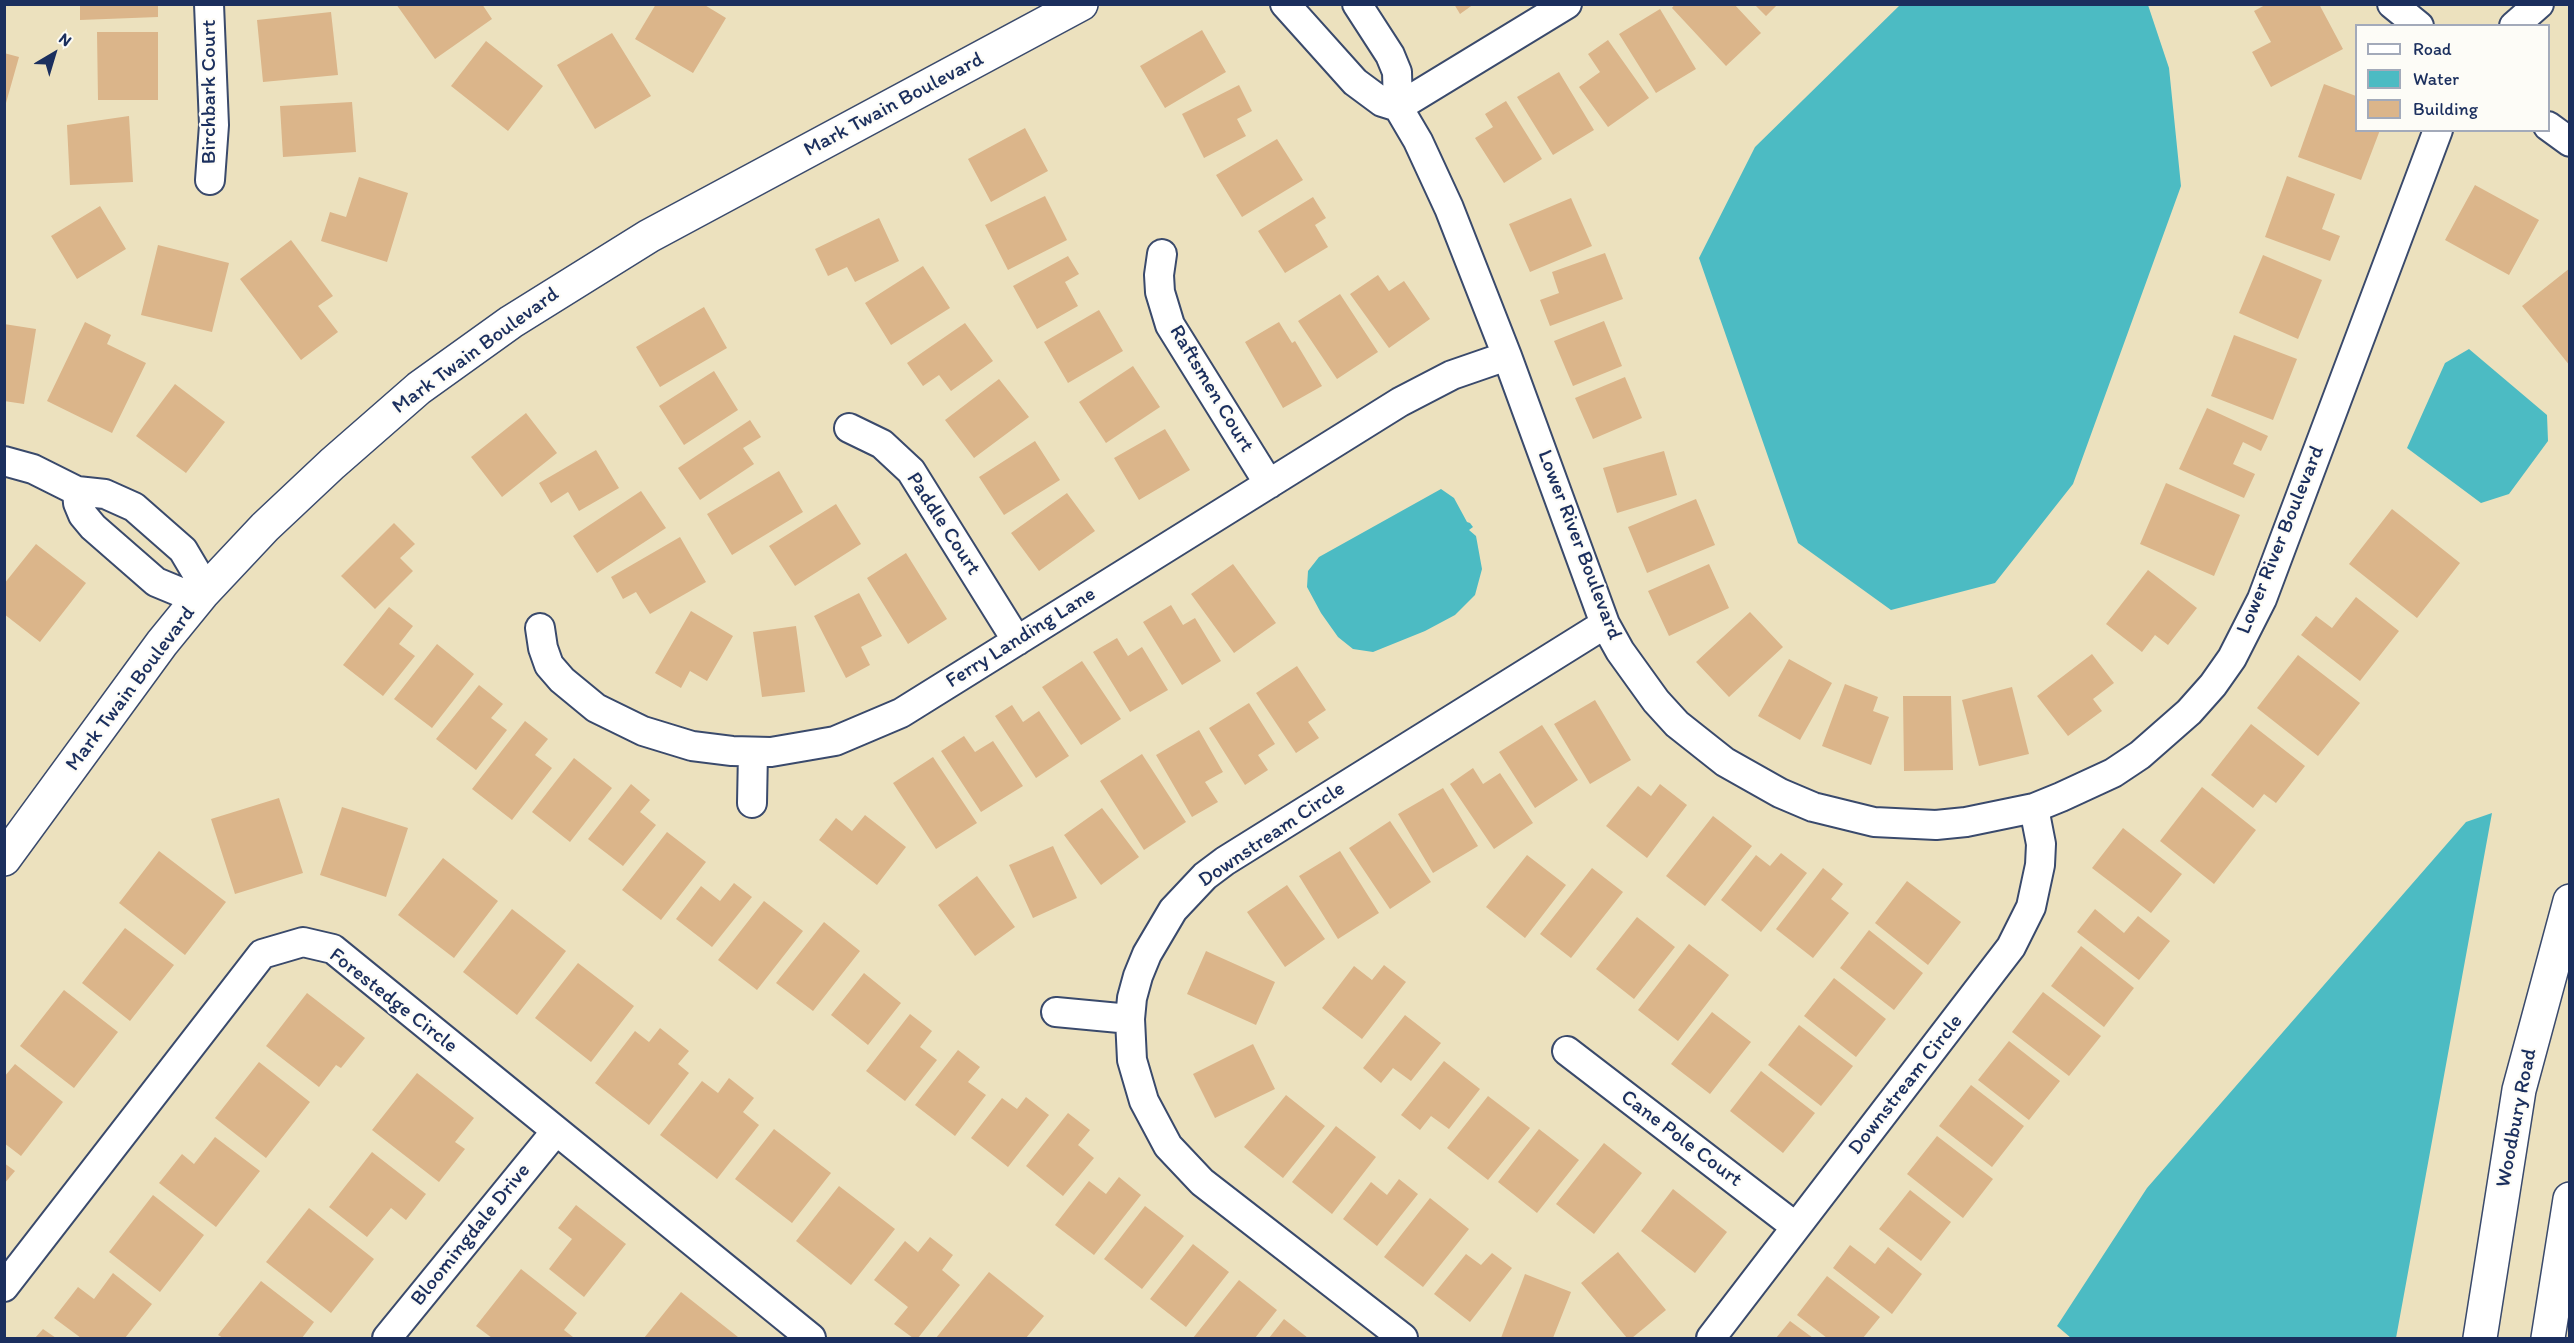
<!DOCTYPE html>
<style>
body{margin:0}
#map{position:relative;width:2574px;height:1343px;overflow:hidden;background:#ece1be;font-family:Itim,sans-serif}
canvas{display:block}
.frame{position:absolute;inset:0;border:6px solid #1b2f5e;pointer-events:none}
.legend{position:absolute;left:2355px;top:24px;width:195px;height:108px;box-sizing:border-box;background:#fdfcf7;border:2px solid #a3aaba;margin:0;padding:8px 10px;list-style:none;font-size:18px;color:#1b2f5e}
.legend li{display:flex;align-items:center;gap:12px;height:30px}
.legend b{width:30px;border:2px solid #a3aaba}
.north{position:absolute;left:24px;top:24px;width:60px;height:60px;-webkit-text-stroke:4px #fdfcf7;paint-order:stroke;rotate:38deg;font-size:16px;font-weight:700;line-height:24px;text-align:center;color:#1b2f5e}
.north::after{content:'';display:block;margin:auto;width:21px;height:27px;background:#1b2f5e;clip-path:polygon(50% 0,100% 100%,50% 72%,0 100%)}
</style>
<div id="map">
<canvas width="2574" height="1343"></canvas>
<div class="frame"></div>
<ul class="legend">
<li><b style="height:8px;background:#fff"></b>Road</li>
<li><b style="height:16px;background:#4cbbc3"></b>Water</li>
<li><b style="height:16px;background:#dbb58a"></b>Building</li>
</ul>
<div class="north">N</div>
</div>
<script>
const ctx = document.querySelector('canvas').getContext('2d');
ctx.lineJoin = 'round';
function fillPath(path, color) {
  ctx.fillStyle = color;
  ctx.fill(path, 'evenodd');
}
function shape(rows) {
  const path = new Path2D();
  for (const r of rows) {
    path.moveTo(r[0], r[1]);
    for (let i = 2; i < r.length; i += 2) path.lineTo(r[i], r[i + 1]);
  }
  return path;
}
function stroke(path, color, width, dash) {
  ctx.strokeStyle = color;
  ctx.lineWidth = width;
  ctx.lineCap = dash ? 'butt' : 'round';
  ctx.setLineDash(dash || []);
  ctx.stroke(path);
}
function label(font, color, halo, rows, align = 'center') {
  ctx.font = font + ' Itim,sans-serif';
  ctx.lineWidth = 4.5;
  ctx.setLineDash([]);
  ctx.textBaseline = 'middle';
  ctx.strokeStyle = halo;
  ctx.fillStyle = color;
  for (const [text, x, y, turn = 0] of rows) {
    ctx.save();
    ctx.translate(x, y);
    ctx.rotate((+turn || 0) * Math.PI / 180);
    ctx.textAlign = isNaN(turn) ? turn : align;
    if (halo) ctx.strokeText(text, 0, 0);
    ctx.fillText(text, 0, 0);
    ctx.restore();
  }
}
fillPath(shape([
 [1900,5,2148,5,2169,68,2181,186,2073,484,1995,583,1891,610,1798,543,1699,258,1755,147],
 [2469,349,2547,415,2548,441,2509,494,2481,503,2407,448,2445,363],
 [1441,489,1454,498,1467,522,1470,523,1473,527,1469,530,1476,536,1482,569,1475,595,1455,615,1425,631,1373,652,1353,649,1338,637,1321,613,1307,587,1308,571,1319,557],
 [2492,813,2396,1338,2071,1338,2057,1326,2147,1188,2466,822]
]), '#4cbbc3');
fillPath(shape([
 [80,4,158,4,158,17,80,20],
 [396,4,482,4,492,19,435,59],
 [656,4,703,4,726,18,693,73,635,39],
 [1454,4,1474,4,1460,14],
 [1675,4,1734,4,1761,33,1726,66,1672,8],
 [1754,4,1778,4,1766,16],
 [2267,4,2319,4,2343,49,2271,87,2252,52,2271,42,2254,11],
 [1660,9,1696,69,1656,93,1619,34],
 [331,12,338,75,263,82,257,20],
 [1202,30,1226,72,1165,108,1140,66],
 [97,32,158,32,158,100,98,100],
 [612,33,651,96,595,129,557,65],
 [1608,40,1649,98,1608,127,1579,87,1600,72,1588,54],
 [486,41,543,86,508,131,451,86],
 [4,53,19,57,6,103,4,102],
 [1559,72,1594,130,1553,155,1517,97],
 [2324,84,2356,96,2356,130,2380,130,2361,180,2298,157],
 [1239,85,1252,111,1237,119,1246,136,1204,158,1182,114],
 [1506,101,1542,159,1504,183,1475,138,1493,127,1485,114],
 [352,102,356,152,283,157,280,106],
 [129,116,133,182,70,185,67,125],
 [1025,128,1048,171,991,202,968,159],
 [1277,139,1303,180,1242,217,1216,175],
 [2287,176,2335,194,2322,229,2340,236,2330,261,2265,237],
 [359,177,408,193,387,262,321,241,330,212,346,217],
 [2475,185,2539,220,2509,275,2445,240],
 [1045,196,1067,240,1008,270,985,225],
 [1313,197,1326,218,1315,225,1328,247,1285,273,1258,231],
 [1571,198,1592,246,1530,272,1509,224],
 [100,206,126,249,77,279,51,236],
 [879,218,899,261,855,282,847,267,828,276,815,249],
 [291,240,333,296,318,306,338,332,301,360,240,279],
 [158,245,229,263,212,332,141,315],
 [1605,253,1623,299,1550,326,1540,300,1559,293,1552,272],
 [2263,255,2322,280,2298,339,2239,313],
 [1068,256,1079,274,1065,282,1078,306,1037,329,1013,286],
 [923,266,950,308,891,345,865,303],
 [2570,268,2570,366,2522,306],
 [1378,275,1389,291,1404,281,1430,319,1389,348,1350,294],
 [1340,294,1378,352,1337,379,1298,321],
 [704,307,727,348,660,387,636,347],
 [1099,310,1123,351,1068,383,1044,342],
 [1604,321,1622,366,1573,386,1554,341],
 [85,322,111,335,107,344,146,363,112,433,47,401],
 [1279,322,1292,343,1295,341,1322,386,1283,408,1245,342],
 [965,323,993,361,951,391,939,375,923,386,907,363],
 [4,324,36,329,24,404,4,401],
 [2234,335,2297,359,2273,420,2211,396],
 [1133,366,1160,407,1106,443,1079,402],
 [714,371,738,410,684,445,659,406],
 [1625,377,1642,418,1593,439,1575,398],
 [999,379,1029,417,974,458,945,420],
 [175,384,225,422,186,473,136,436],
 [2207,408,2268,436,2261,451,2243,442,2233,464,2255,474,2244,498,2179,469],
 [526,413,557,453,502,497,471,457],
 [750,420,761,437,743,448,754,464,700,500,678,468],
 [1165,429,1190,470,1139,500,1114,458],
 [1035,441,1060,480,1004,515,979,477],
 [596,450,619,488,579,511,568,492,551,503,539,483],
 [1664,451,1677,495,1617,513,1603,468],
 [779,471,803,512,732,555,707,514],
 [2166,483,2240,515,2214,576,2140,544],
 [641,491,666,528,597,573,573,536],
 [1067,493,1095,531,1039,571,1011,533],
 [1696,499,1715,545,1647,573,1628,527],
 [836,504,861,544,795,586,769,546],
 [2392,509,2460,563,2417,618,2349,564],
 [394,523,415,544,400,558,413,571,375,609,341,576],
 [680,537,706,582,650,614,636,592,623,599,611,577],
 [36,544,86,583,40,642,4,614,4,584],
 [906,553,947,619,908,644,867,578],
 [1233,564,1276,623,1234,653,1191,594],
 [1709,564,1729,608,1669,636,1648,591],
 [2148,570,2197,608,2168,645,2155,635,2142,652,2106,624],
 [859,593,882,636,861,647,870,665,846,678,814,616],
 [2356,597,2399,631,2360,681,2301,635,2316,616,2332,628],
 [1171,605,1183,625,1195,618,1221,661,1182,685,1143,622],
 [389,607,413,626,399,644,415,656,383,696,343,665],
 [691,611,733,636,707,681,690,671,681,688,655,673],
 [1750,612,1783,647,1729,697,1696,662],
 [796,626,805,692,762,697,753,632],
 [1117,638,1128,656,1142,647,1168,690,1130,712,1093,652],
 [437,644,474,674,432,728,394,699],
 [2092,654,2114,683,2093,699,2102,711,2068,736,2037,696],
 [2298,655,2360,703,2318,756,2257,708],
 [1789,659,1832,683,1800,740,1758,716],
 [1082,661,1121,719,1081,745,1042,687],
 [1297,666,1326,710,1308,722,1319,738,1296,753,1256,693],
 [1845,684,1878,697,1873,711,1889,717,1871,765,1822,746],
 [479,685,503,704,491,718,507,730,476,770,436,739],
 [2012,687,2029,754,1979,766,1962,700],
 [1903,696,1951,696,1953,770,1904,771],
 [1595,700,1631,760,1590,784,1554,724],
 [1249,703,1275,744,1258,755,1268,770,1245,785,1209,728],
 [1012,705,1023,722,1039,711,1069,756,1036,778,995,716],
 [525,721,548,739,535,755,552,768,512,820,472,789],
 [2251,724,2305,766,2276,803,2264,794,2253,808,2211,775],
 [1542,725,1578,780,1535,808,1499,752],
 [1199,730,1223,772,1205,782,1218,802,1192,817,1156,755],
 [964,736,975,752,993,741,1023,786,981,812,941,751],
 [1142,754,1186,822,1144,850,1100,781],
 [933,757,977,823,936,849,893,783],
 [574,758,612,788,570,842,532,812],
 [1473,768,1483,784,1500,773,1533,823,1494,849,1450,784],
 [631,784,650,800,640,812,656,825,623,866,588,839],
 [1660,784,1687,805,1647,858,1606,826,1638,786,1651,796],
 [2202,787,2256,830,2214,884,2160,841],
 [1443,788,1478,846,1433,873,1398,814],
 [279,798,303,873,235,894,211,819],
 [342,807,408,828,386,897,320,875],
 [1102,808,1139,857,1101,885,1064,835],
 [865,815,906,847,877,885,819,840,836,818,852,831],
 [1713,816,1752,846,1705,906,1666,876],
 [1390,821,1431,882,1390,909,1349,848],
 [2123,828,2182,874,2151,913,2092,868],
 [667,832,706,862,661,920,622,890],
 [1053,846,1077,898,1033,918,1009,865],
 [159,851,226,902,185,955,119,903],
 [1340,851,1379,913,1338,939,1299,876],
 [1781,853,1807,873,1761,932,1721,900,1756,855,1770,866],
 [1527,855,1566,885,1525,938,1486,907],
 [443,858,498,901,454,958,398,915],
 [1592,868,1623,892,1571,958,1540,934],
 [1823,868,1843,884,1831,899,1849,913,1813,958,1776,929],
 [977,876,1015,927,975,956,938,905],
 [1907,881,1961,922,1928,965,1875,923],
 [734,883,752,897,712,947,676,919,701,886,720,901],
 [1287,885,1325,939,1285,967,1247,912],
 [764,901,803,931,757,990,718,960],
 [512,909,566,951,517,1015,463,972],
 [2095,909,2124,933,2138,916,2170,941,2139,980,2077,932],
 [1637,917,1675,947,1634,999,1596,969],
 [824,922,860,951,813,1011,776,983],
 [125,928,174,965,130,1021,82,983],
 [1869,930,1923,973,1894,1010,1840,968],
 [1689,944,1729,975,1678,1041,1638,1010],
 [2081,946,2134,988,2104,1027,2051,986],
 [1206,951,1275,982,1256,1025,1187,994],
 [578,963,634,1006,591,1062,535,1018],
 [1384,965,1406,982,1362,1039,1322,1008,1354,966,1372,980],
 [864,973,901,1003,868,1045,831,1015],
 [1834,978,1886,1019,1856,1057,1804,1016],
 [64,990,118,1032,74,1088,20,1046],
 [2043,992,2101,1036,2069,1076,2012,1032],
 [307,993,365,1038,341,1068,336,1065,319,1087,266,1046],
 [1712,1012,1751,1042,1710,1094,1671,1064],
 [910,1014,932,1031,920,1047,937,1060,905,1101,866,1071],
 [1405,1015,1441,1043,1411,1081,1393,1068,1381,1083,1363,1068],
 [1799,1025,1853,1066,1821,1106,1768,1065],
 [660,1028,689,1051,678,1064,689,1073,649,1125,595,1083,635,1031,649,1042],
 [2009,1041,2060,1081,2029,1120,1978,1080],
 [1253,1044,1275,1089,1215,1118,1193,1074],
 [958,1050,980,1067,968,1082,986,1095,955,1136,915,1105],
 [1444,1061,1480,1089,1449,1129,1431,1116,1420,1130,1401,1115],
 [259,1062,310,1102,266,1158,215,1118],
 [15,1064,63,1102,21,1156,4,1143,4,1077],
 [1761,1071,1815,1113,1783,1153,1730,1111],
 [417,1073,474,1118,455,1142,465,1149,439,1182,372,1130],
 [729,1078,754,1098,743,1112,759,1125,717,1179,660,1135,702,1081,718,1093],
 [1971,1085,2024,1126,1992,1167,1939,1126],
 [1286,1095,1325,1126,1283,1178,1244,1147],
 [1488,1096,1530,1128,1488,1180,1447,1148],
 [1026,1097,1049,1115,1008,1167,971,1138,1002,1098,1017,1109],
 [1068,1113,1090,1130,1078,1145,1094,1158,1063,1196,1026,1166],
 [1336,1126,1376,1157,1332,1214,1292,1182],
 [774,1129,831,1173,792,1223,735,1179],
 [1539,1129,1579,1160,1537,1213,1498,1182],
 [1937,1136,1993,1179,1963,1218,1907,1174],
 [215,1137,260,1171,216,1227,159,1183,182,1154,194,1164],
 [1604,1143,1642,1173,1594,1234,1556,1204],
 [372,1152,426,1194,406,1220,391,1208,367,1237,329,1207],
 [4,1163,15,1171,4,1184],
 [1119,1177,1141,1195,1094,1255,1055,1225,1089,1181,1106,1194],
 [1399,1179,1418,1194,1377,1246,1343,1219,1371,1182,1387,1195],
 [839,1186,895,1229,851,1285,796,1241],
 [1673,1189,1727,1232,1695,1273,1641,1231],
 [1910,1190,1951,1222,1921,1261,1879,1229],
 [153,1195,204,1235,160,1292,109,1252],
 [1430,1198,1469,1229,1423,1287,1384,1257],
 [576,1205,626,1244,584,1297,549,1269,572,1239,558,1228],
 [1145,1206,1184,1236,1142,1289,1104,1259],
 [309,1208,374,1259,331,1313,266,1262],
 [930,1237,953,1255,942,1270,960,1285,918,1338,913,1338,894,1324,908,1307,874,1280,905,1241,918,1252],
 [1193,1244,1229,1272,1186,1327,1150,1299],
 [1850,1245,1875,1264,1888,1247,1922,1274,1892,1314,1833,1268],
 [1618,1252,1666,1310,1632,1338,1627,1338,1581,1283],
 [1492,1253,1512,1268,1470,1322,1434,1294,1466,1254,1481,1265],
 [521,1269,577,1313,564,1330,573,1337,572,1338,492,1338,476,1326],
 [989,1272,1044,1316,1026,1338,936,1338],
 [113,1273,152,1304,125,1338,81,1338,54,1318,78,1287,94,1299],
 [1525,1274,1571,1292,1553,1338,1501,1338],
 [1827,1276,1880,1317,1863,1338,1827,1338,1797,1315],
 [1239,1280,1277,1310,1255,1338,1193,1338],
 [261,1281,314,1322,302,1338,223,1338,218,1335],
 [681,1292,738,1337,736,1338,644,1338],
 [1284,1319,1308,1338,1269,1338],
 [1790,1321,1813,1338,1776,1338],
 [43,1329,56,1338,35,1338]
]), '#dbb58a');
const minor = shape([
 [209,4,214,125,210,180],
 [1285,4,1355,82,1382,102,1398,107],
 [1357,4,1390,55,1397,72,1398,107,1418,141,1449,208,1507,356,1605,624,1620,651,1656,701,1677,724,1725,762,1780,793,1813,807,1874,822,1936,825,1966,822,2034,808,2061,797,2113,773,2140,755,2189,712,2213,685,2232,658,2262,599,2438,130],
 [2392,4,2419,26],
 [2514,26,2539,4],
 [1398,107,1567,4],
 [2548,126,2570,142],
 [1162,254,1159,275,1160,292,1170,325,1269,484],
 [849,428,882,444,911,471,1017,641],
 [4,461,33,469,77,491,105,494,134,507,183,550,199,577,202,594,185,594,156,582,93,527,83,515,78,503,77,491],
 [540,628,543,648,549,665,562,680,596,708,643,731,692,746,732,751,771,752,835,741,901,713,1400,402,1452,375,1507,356],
 [752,803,753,752],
 [1056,1012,1130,1019],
 [1567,1051,1796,1227],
 [4,1287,262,954,303,942,333,949,811,1338],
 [387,1338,556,1131],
 [1403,1338,1202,1182,1168,1146,1144,1101,1132,1060,1130,1019,1132,998,1138,976,1147,954,1173,910,1205,876,1225,861,1605,624],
 [1711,1338,2011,947,2031,907,2040,865,2041,844,2034,808]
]);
const tertiary = shape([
 [4,859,162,643,202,594,265,527,332,464,419,388,511,322,649,236,1081,4],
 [2480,1338,2519,1090,2570,901],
 [2548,1338,2570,1199]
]);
stroke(minor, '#3a4a6c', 32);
stroke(tertiary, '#3a4a6c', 36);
stroke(minor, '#fff', 28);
stroke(tertiary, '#fff', 33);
label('21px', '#1b2f5e', '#fdfcf7', [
 ["Birchbark Court",210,92,-90],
 ["Mark Twain Boulevard",894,105,-28],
 ["Mark Twain Boulevard",476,351,-36],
 ["Raftsmen Court",1211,389,59],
 ["Paddle Court",943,524,57],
 ["Lower River Boulevard",2281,540,-68],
 ["Lower River Boulevard",1579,545,69],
 ["Ferry Landing Lane",1021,638,-32],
 ["Mark Twain Boulevard",131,689,-53],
 ["Downstream Circle",1272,835,-34],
 ["Forestedge Circle",393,1001,38],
 ["Downstream Circle",1906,1085,-52],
 ["Woodbury Road",2517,1118,-79],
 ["Cane Pole Court",1681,1139,37],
 ["Bloomingdale Drive",471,1235,-51]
]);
</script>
